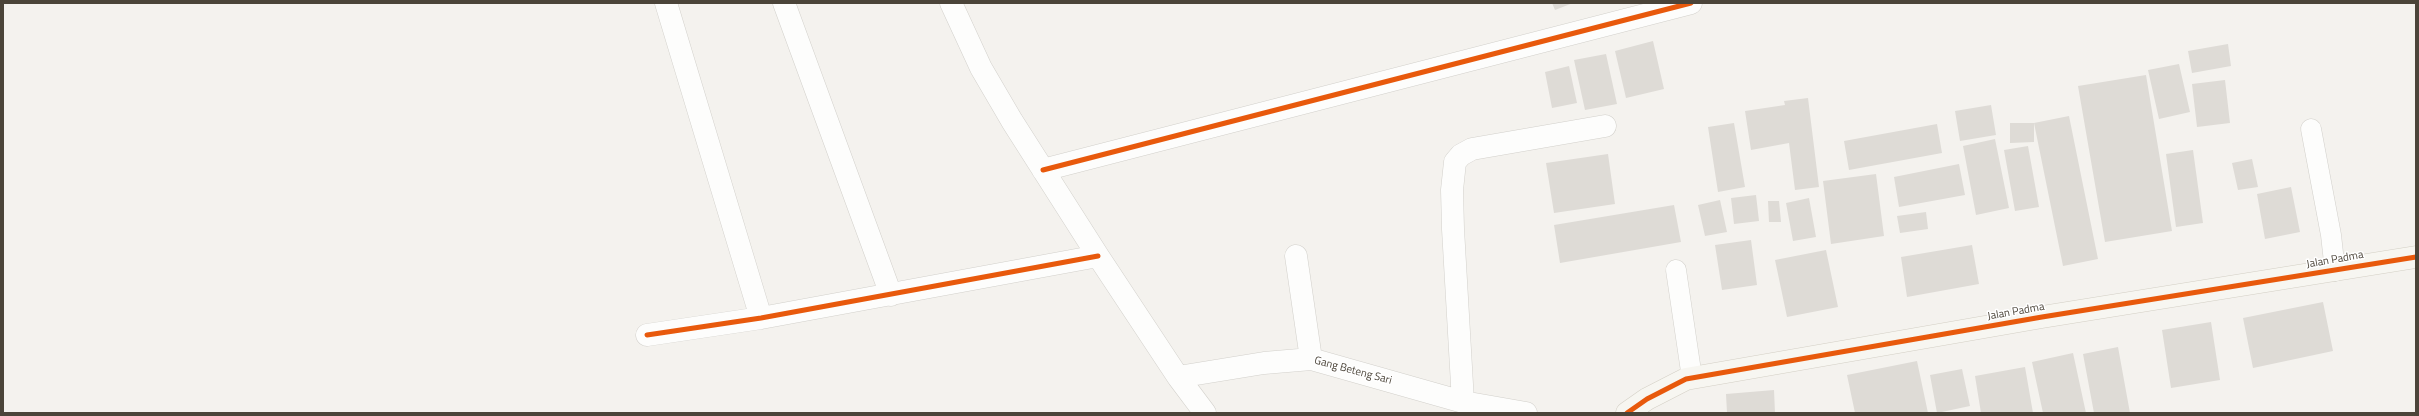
<!DOCTYPE html>
<style>
body{margin:0}
#map{position:relative;width:2419px;height:416px;overflow:hidden;background:#f4f2ee;font-family:"Titillium Web",sans-serif}
canvas{display:block}
.frame{position:absolute;inset:0;border:4px solid #4b4439;pointer-events:none}
</style>
<div id="map">
<canvas width="2419" height="416"></canvas>
<div class="frame"></div>
</div>
<script>
const ctx = document.querySelector('canvas').getContext('2d');
ctx.lineJoin = 'round';
function fillPath(path, color) {
  ctx.fillStyle = color;
  ctx.fill(path, 'evenodd');
}
function shape(rows) {
  const path = new Path2D();
  for (const r of rows) {
    path.moveTo(r[0], r[1]);
    for (let i = 2; i < r.length; i += 2) path.lineTo(r[i], r[i + 1]);
  }
  return path;
}
function stroke(path, color, width, dash) {
  ctx.strokeStyle = color;
  ctx.lineWidth = width;
  ctx.lineCap = dash ? 'butt' : 'round';
  ctx.setLineDash(dash || []);
  ctx.stroke(path);
}
function label(font, color, halo, rows, align = 'center') {
  ctx.font = font + ' "Titillium Web",sans-serif';
  ctx.lineWidth = 3;
  ctx.setLineDash([]);
  ctx.textBaseline = 'middle';
  ctx.strokeStyle = halo;
  ctx.fillStyle = color;
  for (const [text, x, y, turn = 0] of rows) {
    ctx.save();
    ctx.translate(x, y);
    ctx.rotate((+turn || 0) * Math.PI / 180);
    ctx.textAlign = isNaN(turn) ? turn : align;
    if (halo) ctx.strokeText(text, 0, 0);
    ctx.fillText(text, 0, 0);
    ctx.restore();
  }
}
fillPath(shape([
 [1552,3,1573,3,1555,10],
 [1653,41,1664,89,1626,98,1615,51],
 [2228,44,2231,66,2192,73,2188,51],
 [1606,54,1617,104,1585,110,1574,60],
 [2179,64,2190,112,2159,119,2148,70],
 [1569,66,1577,103,1552,108,1545,72],
 [2146,75,2172,231,2105,242,2078,86],
 [2225,80,2230,123,2197,127,2192,84],
 [1808,98,1819,187,1795,190,1789,143,1751,150,1745,111,1785,105,1784,101],
 [1991,105,1996,135,1960,141,1955,111],
 [2069,116,2098,259,2063,266,2034,123],
 [1734,123,1745,187,1718,192,1708,127],
 [2010,123,2034,123,2034,142,2010,143],
 [1937,124,1942,153,1849,170,1844,141],
 [1995,139,2009,208,1976,215,1963,146],
 [2028,146,2039,207,2015,211,2004,150],
 [2193,150,2203,223,2176,227,2166,154],
 [1608,154,1615,204,1554,213,1546,163],
 [2252,159,2258,187,2238,190,2232,163],
 [1959,164,1965,195,1899,207,1894,177],
 [1876,174,1884,236,1831,244,1823,181],
 [2291,187,2300,232,2265,239,2257,194],
 [1756,195,1759,221,1734,224,1731,198],
 [1809,198,1816,237,1793,241,1786,203],
 [1720,200,1727,232,1705,236,1698,205],
 [1768,201,1779,201,1781,222,1769,222],
 [1674,205,1681,242,1560,263,1554,225],
 [1926,212,1928,229,1900,233,1897,216],
 [1751,240,1757,285,1722,290,1715,245],
 [1972,245,1979,284,1907,297,1901,257],
 [1826,250,1838,307,1787,317,1775,260],
 [2323,302,2333,351,2253,368,2243,318],
 [2211,322,2220,380,2171,388,2162,330],
 [2118,347,2130,413,2094,413,2083,354],
 [2073,353,2086,413,2043,413,2032,362],
 [1917,361,1928,413,1855,413,1847,375],
 [2025,367,2033,413,1981,413,1975,376],
 [1962,369,1970,406,1937,413,1930,375],
 [1774,390,1775,413,1727,413,1726,394]
]), '#dedbd6');
const lane = shape([
 [2311,129,2331,235,2335,271],
 [1676,270,1692,378]
]);
const street = shape([
 [666,3,761,318],
 [784,3,891,295],
 [951,3,981,68,1012,121,1098,256,1178,377,1205,413],
 [1043,170,1691,3],
 [1296,256,1311,359],
 [647,335,761,318,1098,256],
 [1178,377,1264,363,1311,359,1463,402,1526,413],
 [1463,402,1453,229,1452,190,1455,162,1461,155,1472,149,1605,126]
]);
const secondary = shape([
 [1627,413,1647,399,1686,379,2042,317,2416,257]
]);
stroke(lane, '#d2d0cb', 21);
stroke(street, '#d2d0cb', 23);
stroke(secondary, '#d3cfc5', 23);
stroke(lane, '#fdfdfc', 20);
stroke(street, '#fdfdfc', 22);
stroke(secondary, '#f7f6f1', 22);
stroke(shape([
 [1043,170,1691,3],
 [647,335,761,318,1098,256],
 [1627,413,1647,399,1686,379,2042,317,2416,257]
]), '#e8590c', 5);
label('11px', '#4b4439', '#fff', [
 ["Jalan Padma",2335,260,-10],
 ["Jalan Padma",2016,312,-10],
 ["Gang Beteng Sari",1353,371,15]
]);
</script>
